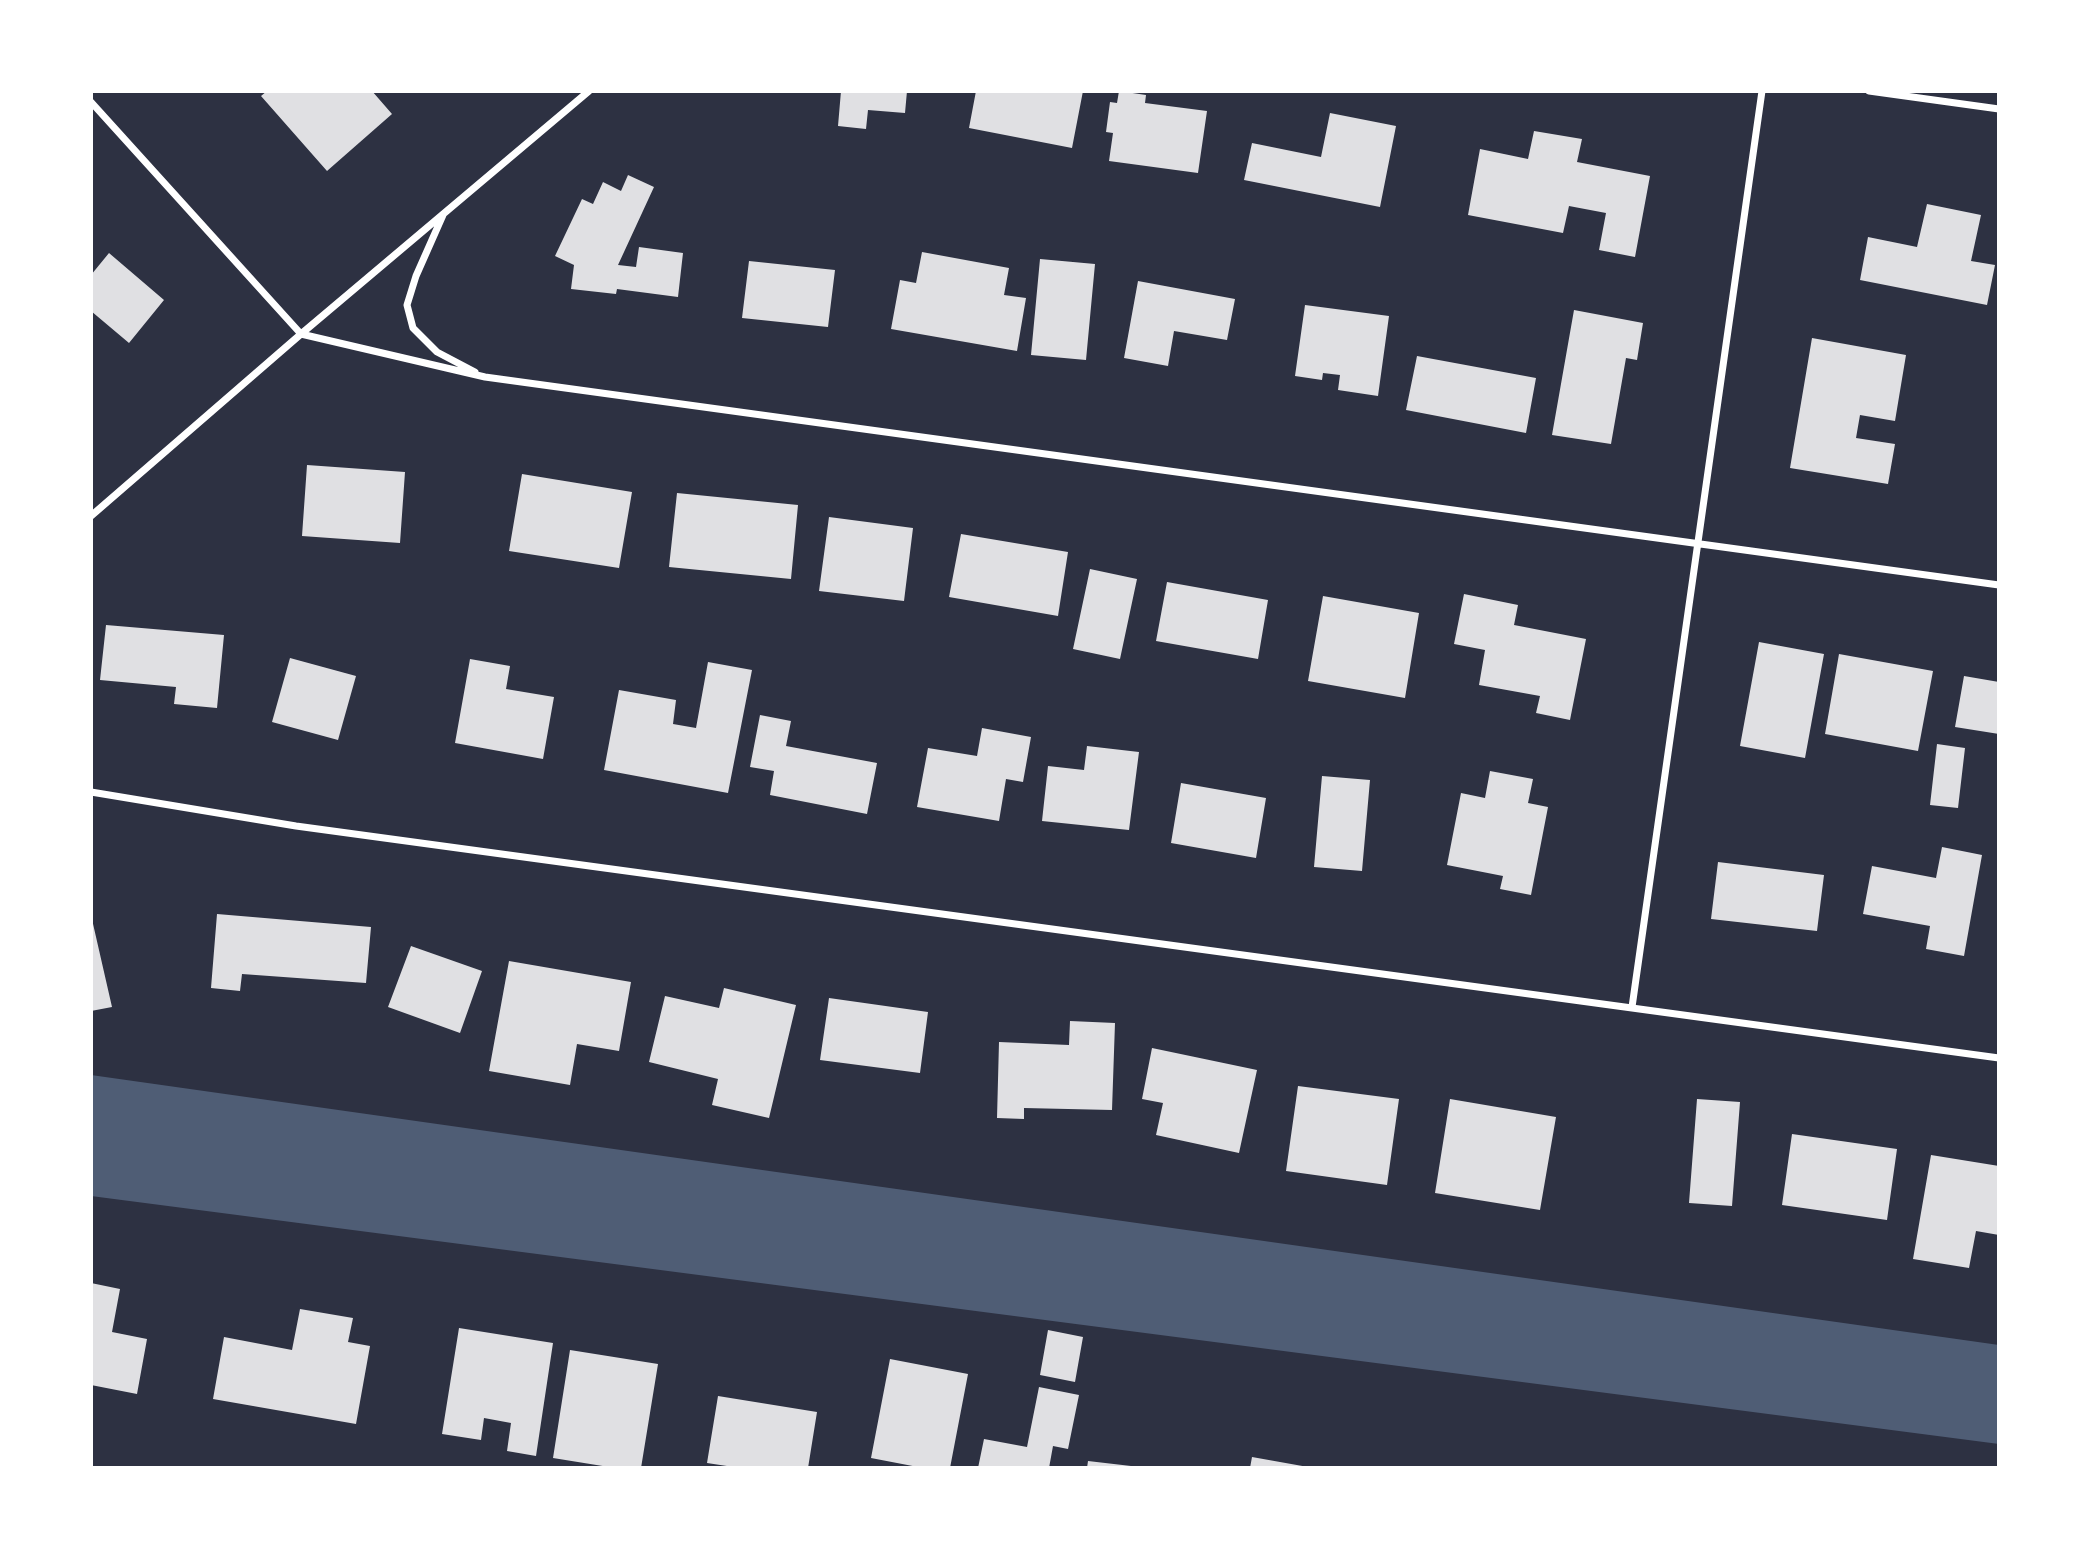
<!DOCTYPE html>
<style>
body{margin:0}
#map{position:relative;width:2090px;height:1559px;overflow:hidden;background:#2d3142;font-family:Quicksand,sans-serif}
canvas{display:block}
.frame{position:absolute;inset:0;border:93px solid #fff;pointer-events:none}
</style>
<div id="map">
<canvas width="2090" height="1559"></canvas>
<div class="frame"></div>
</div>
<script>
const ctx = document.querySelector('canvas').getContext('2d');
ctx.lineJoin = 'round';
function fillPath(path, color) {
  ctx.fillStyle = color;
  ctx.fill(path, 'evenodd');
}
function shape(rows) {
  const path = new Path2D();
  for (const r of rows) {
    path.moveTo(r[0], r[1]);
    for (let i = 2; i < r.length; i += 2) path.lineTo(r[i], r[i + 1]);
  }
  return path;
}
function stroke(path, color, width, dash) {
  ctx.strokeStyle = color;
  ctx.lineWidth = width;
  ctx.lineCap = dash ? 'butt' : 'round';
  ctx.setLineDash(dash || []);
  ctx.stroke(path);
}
fillPath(shape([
 [91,1075,1999,1345,1999,1444,91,1196]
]), '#4f5d75');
fillPath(shape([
 [267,91,372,91,392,114,327,171,261,96],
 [841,91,907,91,905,113,868,110,866,129,838,126],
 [976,91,1083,91,1072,148,969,128],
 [1119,91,1146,95,1145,103,1207,111,1198,173,1109,161,1113,133,1106,132,1110,102,1117,103],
 [1330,113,1396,126,1380,207,1244,180,1252,143,1321,157],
 [1534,131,1582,139,1577,162,1650,176,1635,257,1599,250,1606,213,1569,206,1563,233,1468,215,1480,149,1528,159],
 [628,175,654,187,618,265,636,267,639,247,683,253,678,297,617,289,616,294,571,289,574,265,555,256,582,199,593,204,603,182,621,191],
 [1927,204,1981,215,1971,261,1995,265,1987,305,1860,280,1868,237,1917,247],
 [922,252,1009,268,1004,295,1026,298,1017,351,891,329,900,280,916,283],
 [109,253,164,300,129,343,91,311,91,275],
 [1040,259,1095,264,1086,360,1031,355],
 [749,261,835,270,828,327,742,318],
 [1138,281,1235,299,1227,340,1174,331,1168,366,1124,358],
 [1305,305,1389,316,1378,396,1338,390,1340,375,1323,373,1322,380,1295,376],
 [1574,310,1643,323,1637,360,1626,358,1611,444,1552,435],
 [1812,338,1906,355,1895,421,1860,415,1856,438,1895,444,1888,484,1790,468],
 [1417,356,1536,378,1526,433,1406,410],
 [307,465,405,472,400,543,302,536],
 [522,474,632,492,619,568,509,551],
 [677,493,798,505,791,579,669,567],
 [829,517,913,528,904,601,819,591],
 [961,534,1068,552,1058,616,949,597],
 [1090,569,1137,579,1120,659,1073,649],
 [1167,582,1268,600,1258,659,1156,641],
 [1464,594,1518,605,1514,625,1586,639,1570,720,1536,713,1540,696,1479,685,1485,650,1454,644],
 [1323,596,1419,613,1405,698,1308,681],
 [106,625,224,635,217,708,174,704,176,687,100,680],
 [1759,642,1824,654,1805,758,1740,746],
 [1839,654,1933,671,1918,751,1825,734],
 [290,658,356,676,338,740,272,722],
 [470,659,510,666,506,689,554,697,543,759,455,743],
 [708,662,752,670,728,793,604,770,619,690,676,700,673,724,696,728],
 [1964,676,1999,682,1999,734,1955,727],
 [760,715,791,721,786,746,877,763,867,814,770,795,774,771,750,767],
 [982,728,1031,737,1023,782,1006,779,999,821,917,807,928,748,977,756],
 [1937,744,1965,748,1958,808,1930,805],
 [1087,746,1139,752,1129,830,1042,821,1048,766,1084,770],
 [1490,771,1533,779,1528,803,1548,807,1531,895,1500,889,1503,876,1447,865,1461,793,1485,798],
 [1322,776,1370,780,1362,871,1314,867],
 [1181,783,1266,798,1256,858,1171,843],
 [1942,847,1982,855,1964,956,1926,949,1930,926,1863,914,1872,866,1936,878],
 [1718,862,1824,875,1817,931,1711,919],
 [217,914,371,927,366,983,242,974,240,991,211,988],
 [91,915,112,1007,91,1011],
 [411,946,482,971,460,1033,388,1007],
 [509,961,631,982,619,1051,577,1044,570,1085,489,1071],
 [724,988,796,1005,769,1118,712,1105,718,1079,649,1062,665,996,719,1008],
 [829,998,928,1012,920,1073,820,1060],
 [1070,1021,1115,1023,1112,1110,1024,1108,1024,1119,997,1118,999,1042,1069,1045],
 [1152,1048,1257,1070,1239,1153,1156,1135,1163,1103,1142,1099],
 [1298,1086,1399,1099,1387,1185,1286,1171],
 [1450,1099,1556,1117,1540,1210,1435,1193],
 [1697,1099,1740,1102,1732,1206,1689,1203],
 [1792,1134,1897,1149,1887,1220,1782,1205],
 [1931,1155,1999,1166,1999,1235,1976,1231,1969,1268,1913,1259],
 [91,1283,120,1289,112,1332,147,1339,137,1394,91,1385],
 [300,1309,353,1318,348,1342,370,1346,356,1424,213,1399,224,1337,292,1350],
 [459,1328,553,1343,536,1456,507,1451,511,1423,484,1418,481,1440,442,1434],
 [1048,1330,1083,1337,1075,1382,1040,1375],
 [570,1350,658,1364,641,1468,615,1468,553,1458],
 [890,1359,968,1374,950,1468,923,1468,871,1458],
 [1039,1387,1079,1395,1068,1449,1053,1446,1049,1468,978,1468,984,1439,1027,1447],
 [718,1396,817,1412,808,1468,740,1468,707,1463],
 [1252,1457,1308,1467,1308,1468,1250,1468],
 [1088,1461,1131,1466,1131,1468,1087,1468]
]), '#e0e0e3');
stroke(shape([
 [1869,91,1999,109],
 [91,102,301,334,485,377,1999,585],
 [443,215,416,276,407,305,413,328,437,352,475,372],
 [91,516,301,334,589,91],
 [91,792,296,826,1999,1058],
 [1632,1007,1762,91]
]), '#fff', 7);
</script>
